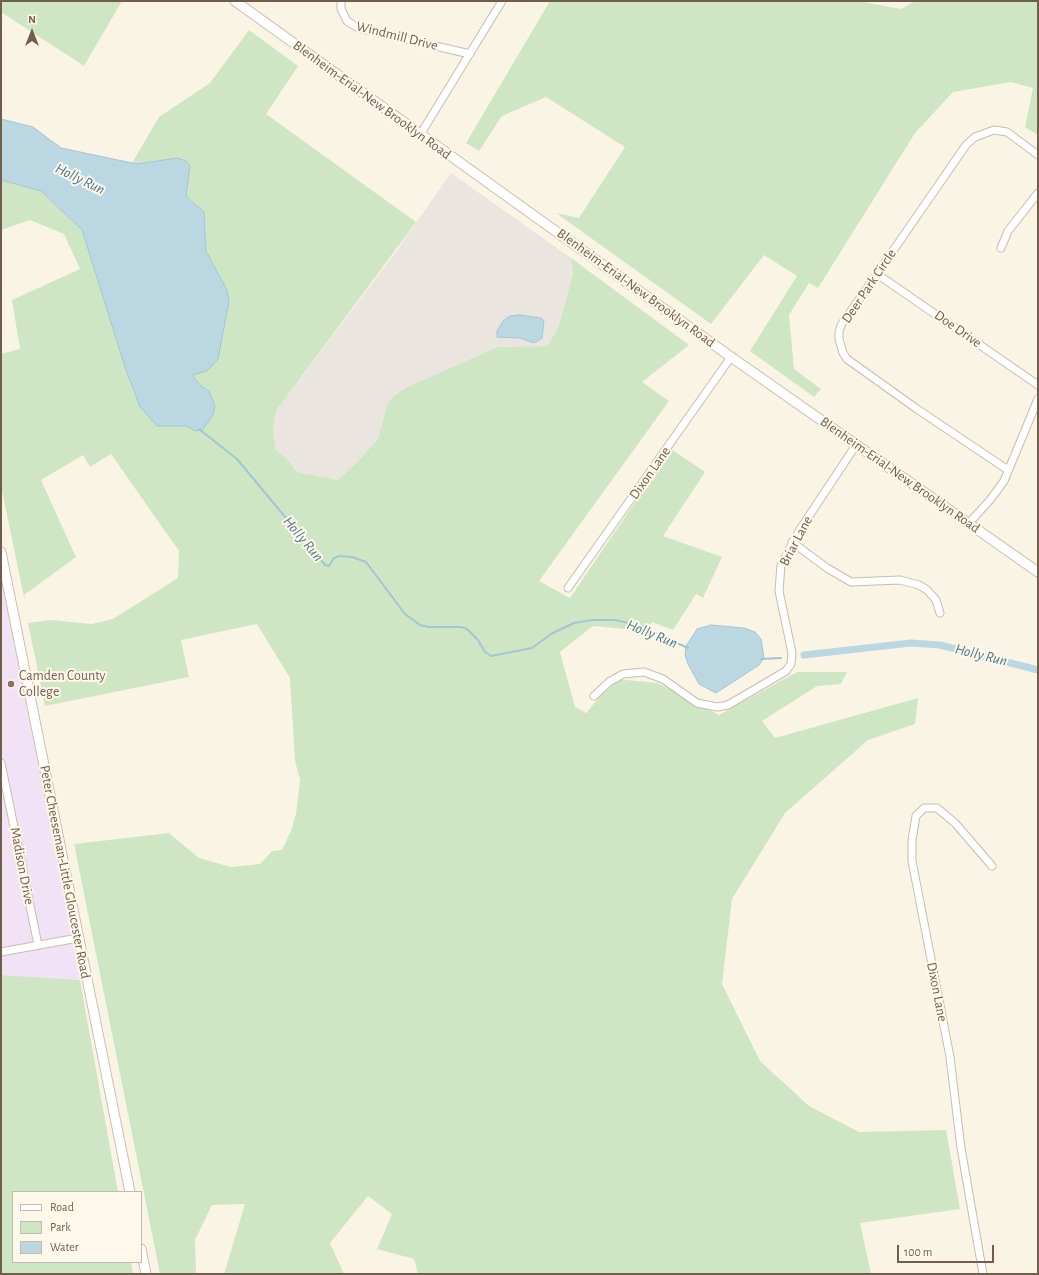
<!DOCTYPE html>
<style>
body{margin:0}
#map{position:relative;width:1039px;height:1275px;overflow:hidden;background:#faf4e5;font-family:"Alegreya Sans",sans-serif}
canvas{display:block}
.frame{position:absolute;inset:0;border:2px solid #705d4c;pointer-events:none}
.legend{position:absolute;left:12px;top:1191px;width:130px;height:72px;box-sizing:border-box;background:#fdf8ea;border:1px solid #c5baab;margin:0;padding:5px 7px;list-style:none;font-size:12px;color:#705d4c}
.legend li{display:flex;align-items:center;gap:8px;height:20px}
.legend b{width:20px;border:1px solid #c5baab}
.north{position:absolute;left:12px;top:12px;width:40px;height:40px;-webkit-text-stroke:3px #fdf8ea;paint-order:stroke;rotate:0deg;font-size:11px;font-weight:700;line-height:16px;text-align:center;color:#705d4c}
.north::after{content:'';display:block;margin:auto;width:14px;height:18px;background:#705d4c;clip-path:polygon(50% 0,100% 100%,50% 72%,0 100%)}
.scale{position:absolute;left:897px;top:1245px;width:97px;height:18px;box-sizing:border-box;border:2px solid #705d4c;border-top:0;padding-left:5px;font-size:12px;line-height:14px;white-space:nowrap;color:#705d4c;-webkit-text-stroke:3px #fdf8ea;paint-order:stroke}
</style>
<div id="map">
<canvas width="1039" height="1275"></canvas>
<div class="frame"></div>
<ul class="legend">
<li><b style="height:5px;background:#fff"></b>Road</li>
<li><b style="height:11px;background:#cfe6c5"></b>Park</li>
<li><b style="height:11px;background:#bbd8e2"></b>Water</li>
</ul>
<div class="north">N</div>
<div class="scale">100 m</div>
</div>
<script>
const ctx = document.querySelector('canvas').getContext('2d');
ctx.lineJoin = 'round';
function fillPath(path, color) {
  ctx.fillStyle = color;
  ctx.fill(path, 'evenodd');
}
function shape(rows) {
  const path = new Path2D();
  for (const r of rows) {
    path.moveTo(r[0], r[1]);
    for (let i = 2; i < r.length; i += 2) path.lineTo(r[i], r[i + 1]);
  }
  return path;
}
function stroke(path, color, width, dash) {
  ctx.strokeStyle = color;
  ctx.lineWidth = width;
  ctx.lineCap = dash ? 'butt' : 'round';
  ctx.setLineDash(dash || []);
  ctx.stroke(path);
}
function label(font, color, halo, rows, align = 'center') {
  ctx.font = font + ' "Alegreya Sans",sans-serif';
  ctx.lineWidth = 4;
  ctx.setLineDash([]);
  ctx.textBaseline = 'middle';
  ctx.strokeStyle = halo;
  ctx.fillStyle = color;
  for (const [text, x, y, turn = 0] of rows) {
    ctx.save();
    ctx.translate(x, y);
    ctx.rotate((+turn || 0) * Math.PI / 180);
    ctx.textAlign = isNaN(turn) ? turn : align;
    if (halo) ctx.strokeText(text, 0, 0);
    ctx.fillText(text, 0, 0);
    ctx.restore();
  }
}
fillPath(shape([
 [451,173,571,258,573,273,561,318,556,332,547,346,498,347,387,405,378,439,359,460,338,480,297,472,287,459,276,450,273,430,276,411,392,257]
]), '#eae5df');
fillPath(shape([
 [1,579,43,789,80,980,1,975]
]), '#f1e2f6');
fillPath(shape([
 [1,1,122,1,84,66,1,12],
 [550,1,858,1,901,9,916,1,1038,1,1038,135,1025,127,1033,88,1011,82,953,92,915,133,818,288,809,283,789,315,794,369,821,389,814,397,750,351,797,276,764,255,711,324,556,213,579,218,625,147,546,97,502,116,479,151,466,143],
 [249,30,298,66,266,114,416,222,276,411,273,430,276,450,287,459,297,472,338,480,359,460,378,439,387,405,394,396,408,387,498,347,547,346,556,332,561,318,573,273,571,258,689,345,642,382,669,401,539,581,570,598,671,449,705,472,663,536,722,557,703,598,696,594,673,630,652,622,647,631,593,626,560,652,575,707,586,713,615,679,658,683,719,715,797,672,847,672,841,684,817,686,762,721,775,738,918,698,915,724,868,740,785,813,732,899,722,984,760,1061,809,1106,859,1132,946,1130,960,1209,860,1223,871,1274,418,1274,414,1259,377,1249,392,1214,368,1196,330,1243,344,1274,224,1274,245,1204,212,1205,195,1240,196,1274,160,1274,74,844,169,833,199,858,231,867,260,864,272,851,282,850,291,831,296,814,300,780,295,761,290,678,257,624,181,640,189,677,45,706,28,623,50,620,92,624,113,619,178,578,179,551,111,454,90,467,83,455,41,480,76,557,24,595,26,607,1,486,1,354,20,349,12,300,80,269,64,234,30,220,1,230,1,180,41,191,82,230,134,394,215,406,192,375,227,290,206,251,204,212,186,196,137,164,132,163,159,117,210,83],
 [1,975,80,980,118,1192,13,1192,13,1262,131,1262,133,1274,1,1274]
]), '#cfe6c5');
const water = shape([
 [1,119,33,127,61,148,137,164,177,158,186,161,190,166,186,196,204,212,206,251,227,290,229,301,218,359,207,371,192,375,200,385,209,391,215,406,213,415,203,429,195,431,187,426,157,426,140,407,126,370,82,230,41,191,1,180,1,119],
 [519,315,541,318,544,321,542,338,534,343,520,338,497,337,497,331,503,321,510,316,519,315],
 [711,625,744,628,755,632,761,639,764,658,759,665,716,693,699,684,688,664,685,655,686,646,697,629,711,625]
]);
fillPath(water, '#bbd8e2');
stroke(water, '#a2c6d3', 1);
stroke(shape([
 [199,429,237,459,325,565,329,566,334,558,339,556,352,557,366,562,405,614,420,625,428,627,461,627,467,629,478,640,485,652,491,656,532,648,551,634,574,623,592,620,615,620,637,625,688,648],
 [761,659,781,658]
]), '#a2c6d3', 2);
stroke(shape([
 [804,655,911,643,940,645,1038,670]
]), '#bbd8e2', 7);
const street = shape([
 [341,1,341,9,347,21,358,28,470,54],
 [420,135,502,1],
 [1001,248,1008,231,1038,193],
 [877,274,1038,385],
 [1008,470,917,409,847,359,843,353,839,339,839,332,841,325,877,274,966,145,975,137,994,130,1007,132,1038,155],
 [969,523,990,500,1004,481,1038,399],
 [792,542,827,568,851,582,900,580,919,585,927,590,936,600,940,613],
 [568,588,731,357],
 [594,696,609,682,623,674,644,672,663,679,697,703,717,707,728,705,786,671,791,664,792,653,779,591,781,565,799,531,856,445],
 [1,763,38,945],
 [1,952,78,938],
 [983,1274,961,1148,950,1057,912,861,912,840,916,816,924,808,937,808,955,823,992,866]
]);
const secondary = shape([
 [235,1,731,357,1038,572],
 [1,552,130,1192],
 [141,1249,146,1274]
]);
stroke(street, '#cabcac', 9);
stroke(secondary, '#cdbdaa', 11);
stroke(street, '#fff', 7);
stroke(secondary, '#fff', 9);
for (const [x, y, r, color] of [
 [11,684,4,"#8d6e63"]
]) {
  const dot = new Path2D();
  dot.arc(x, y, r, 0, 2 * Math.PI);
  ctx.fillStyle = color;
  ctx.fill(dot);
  stroke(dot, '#fdf8ea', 1.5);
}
label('14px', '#705d4c', '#fdf8ea', [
 ["Windmill Drive",397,36,14],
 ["Blenheim-Erial-New Brooklyn Road",372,100,36],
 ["Deer Park Circle",869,286,-56],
 ["Blenheim-Erial-New Brooklyn Road",636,288,36],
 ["Doe Drive",958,329,35],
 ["Dixon Lane",650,473,-55],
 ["Blenheim-Erial-New Brooklyn Road",900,475,35],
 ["Briar Lane",796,541,-62],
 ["Madison Drive",22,866,79],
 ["Peter Cheeseman-Little Gloucester Road",65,872,79],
 ["Dixon Lane",937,992,79]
]);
label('14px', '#785e54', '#fdf8ea', [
 ["Camden County",19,676],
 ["College",19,692]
], 'left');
label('italic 15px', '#4c7889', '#fdf8ea', [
 ["Holly Run",80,179,26],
 ["Holly Run",303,539,50],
 ["Holly Run",652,634,22],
 ["Holly Run",981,655,14]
]);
</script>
